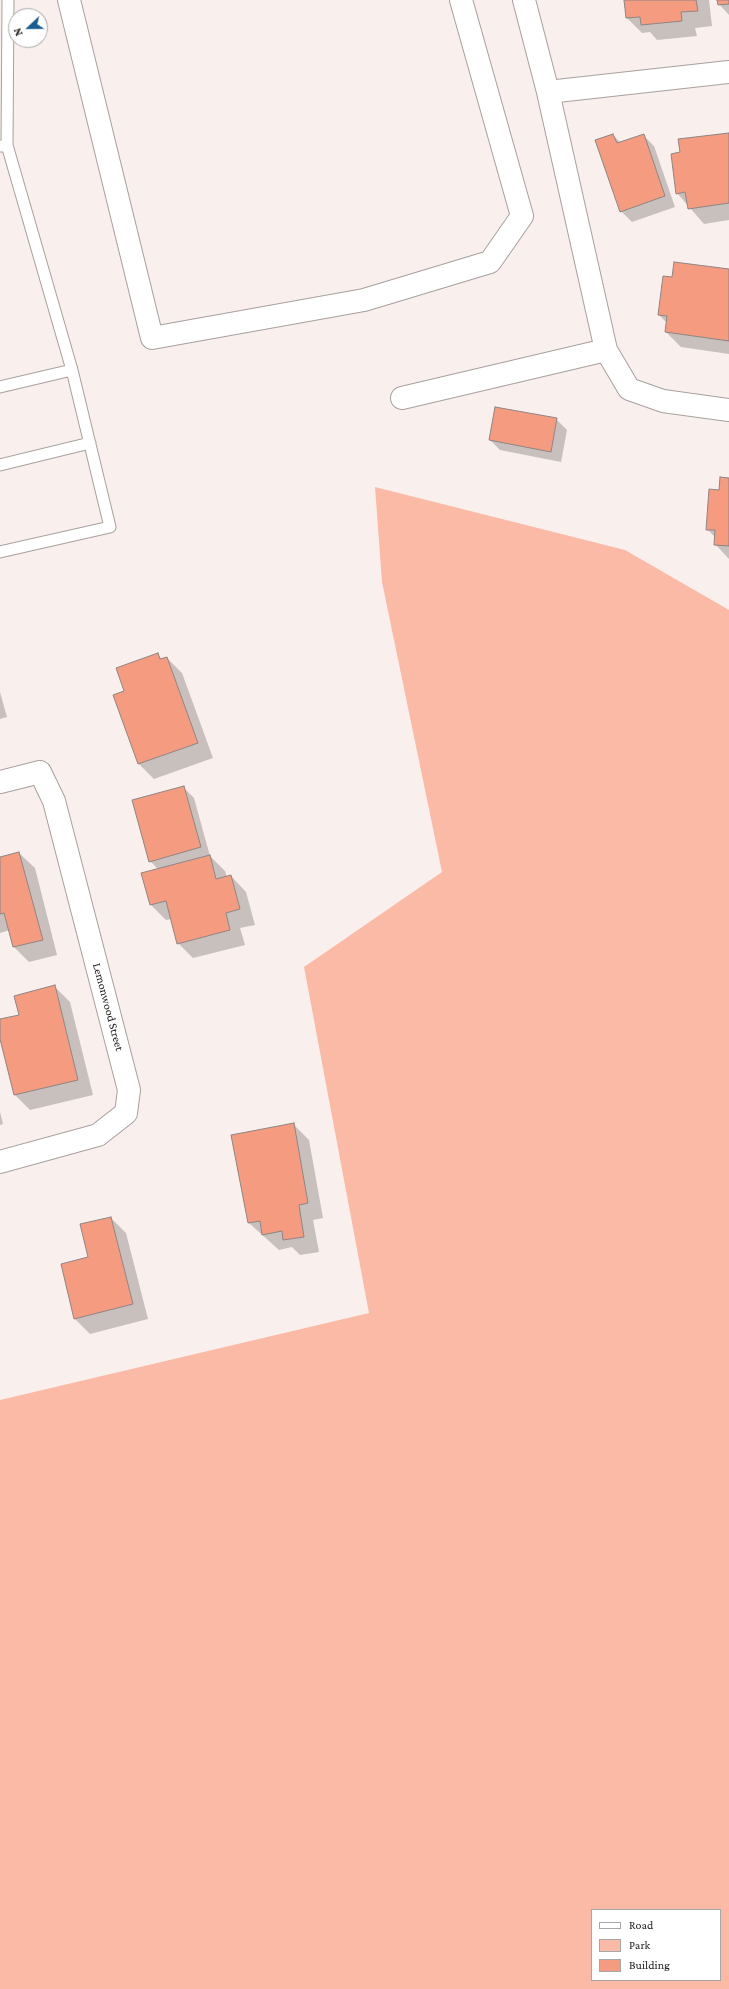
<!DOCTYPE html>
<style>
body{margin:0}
#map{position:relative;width:729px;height:1989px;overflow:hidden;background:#f9f0ed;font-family:"Crimson Pro",serif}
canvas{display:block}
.legend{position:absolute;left:591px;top:1909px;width:130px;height:72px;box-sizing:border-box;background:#fff;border:1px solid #a8a7a7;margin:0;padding:5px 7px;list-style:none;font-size:12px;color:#262322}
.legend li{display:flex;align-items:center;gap:8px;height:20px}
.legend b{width:20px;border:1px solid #a8a7a7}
.north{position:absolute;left:8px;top:8px;width:40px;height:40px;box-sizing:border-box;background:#fff;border:1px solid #a8a7a7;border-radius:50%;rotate:248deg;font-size:11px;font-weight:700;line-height:16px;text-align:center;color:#262322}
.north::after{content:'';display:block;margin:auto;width:14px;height:18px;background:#195c91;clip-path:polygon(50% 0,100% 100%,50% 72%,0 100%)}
</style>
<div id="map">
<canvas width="729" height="1989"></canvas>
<ul class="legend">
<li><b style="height:5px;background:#fff"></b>Road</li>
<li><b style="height:11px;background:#fabaa6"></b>Park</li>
<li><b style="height:11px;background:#f59b80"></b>Building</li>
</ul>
<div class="north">N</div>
</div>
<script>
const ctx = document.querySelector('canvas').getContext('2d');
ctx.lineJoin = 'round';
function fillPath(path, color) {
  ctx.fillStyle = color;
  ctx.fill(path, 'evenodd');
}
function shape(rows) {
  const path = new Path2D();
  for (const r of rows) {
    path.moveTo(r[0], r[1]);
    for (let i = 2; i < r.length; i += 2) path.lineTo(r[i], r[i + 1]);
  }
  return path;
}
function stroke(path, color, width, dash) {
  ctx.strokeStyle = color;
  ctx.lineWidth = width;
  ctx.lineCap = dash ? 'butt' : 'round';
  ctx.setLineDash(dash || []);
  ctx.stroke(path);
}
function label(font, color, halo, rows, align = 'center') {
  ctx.font = font + ' "Crimson Pro",serif';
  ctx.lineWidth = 4;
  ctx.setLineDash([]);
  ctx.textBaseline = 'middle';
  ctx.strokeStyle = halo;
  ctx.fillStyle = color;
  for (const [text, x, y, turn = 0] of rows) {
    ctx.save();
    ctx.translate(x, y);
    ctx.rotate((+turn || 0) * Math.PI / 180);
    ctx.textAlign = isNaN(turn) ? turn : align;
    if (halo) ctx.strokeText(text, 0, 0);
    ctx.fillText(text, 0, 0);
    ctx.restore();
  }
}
fillPath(shape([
 [375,487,625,550,729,610,729,1989,0,1989,0,1400,369,1313,304,967,442,872,382,582],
 [592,1910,720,1910,720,1980,592,1980]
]), '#fabaa6');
fillPath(shape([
 [625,0,709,0,712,26,695,28,697,36,657,40,650,32,642,33,627,18],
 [718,0,729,0,729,15,719,4],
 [729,134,729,220,704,224,677,193,681,153],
 [613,135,621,143,644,136,654,146,675,207,632,222,621,211],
 [729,271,729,354,681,347,666,332,667,323,659,315,673,278],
 [556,419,567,430,561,462,500,450,490,440],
 [729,479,729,559,715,544,716,538,707,529,720,491],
 [157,654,162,659,167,658,182,673,213,758,154,779,139,764,114,695,125,691],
 [0,692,7,717,0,719],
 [183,787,194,798,210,856,225,871,227,877,231,876,246,892,255,925,240,928,245,945,193,958,178,943,171,919,166,920,151,905,159,870,150,861],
 [19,853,35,868,57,955,29,962,14,947,10,930,0,933,0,858],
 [55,987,70,1002,93,1095,30,1110,15,1095,0,1035,0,1020,20,1016],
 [0,1112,3,1124,0,1125],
 [293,1124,309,1140,323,1218,313,1220,319,1252,300,1255,292,1247,279,1250,249,1223],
 [111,1218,126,1233,148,1319,90,1334,74,1318,89,1258]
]), '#0003');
const building = shape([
 [624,0,696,0,698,11,681,12,682,21,641,25,640,17,626,18,624,0],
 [717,0,729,0,729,4,718,5,717,0],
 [729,133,729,203,688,209,685,192,676,194,671,154,680,152,678,139,729,133],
 [613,134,617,143,644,134,665,196,620,212,595,140,613,134],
 [674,262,729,269,729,341,665,332,667,316,658,315,663,276,672,277,674,262],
 [495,407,557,418,551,452,489,440,495,407],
 [720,477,729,478,729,546,714,545,715,530,706,530,709,489,719,490,720,477],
 [158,653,160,659,167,657,198,743,138,764,113,695,124,691,116,668,158,653],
 [184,786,201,847,149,862,132,800,184,786],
 [19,852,43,940,13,947,4,913,0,914,0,857,19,852],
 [210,855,216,879,231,875,240,909,226,913,230,930,177,944,166,901,150,905,141,873,210,855],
 [55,985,78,1080,14,1095,0,1039,0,1019,19,1015,14,996,55,985],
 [294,1123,308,1203,299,1205,304,1237,283,1240,282,1231,262,1235,260,1221,248,1223,231,1135,294,1123],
 [111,1217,133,1304,74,1319,61,1264,88,1257,80,1224,111,1217]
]);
fillPath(building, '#f59b80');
stroke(building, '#8d8583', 1);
const lane = shape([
 [1,146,7,145,8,0],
 [0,387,72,370,7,145],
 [0,465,90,443],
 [0,552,110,527,72,370]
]);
const street = shape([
 [69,0,152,338,364,300,490,262,522,216,461,0],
 [524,0,548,92,606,350,629,389,663,401,729,410],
 [548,92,729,72],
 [402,398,606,350],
 [0,782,40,772,54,801,129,1090,126,1113,98,1135,0,1162]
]);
stroke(lane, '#a8a09d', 13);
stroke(street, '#a8a09d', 24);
stroke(lane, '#fff', 11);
stroke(street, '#fff', 22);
label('12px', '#262322', '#fff', [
 ["Lemonwood Street",108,1007,75]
]);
</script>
